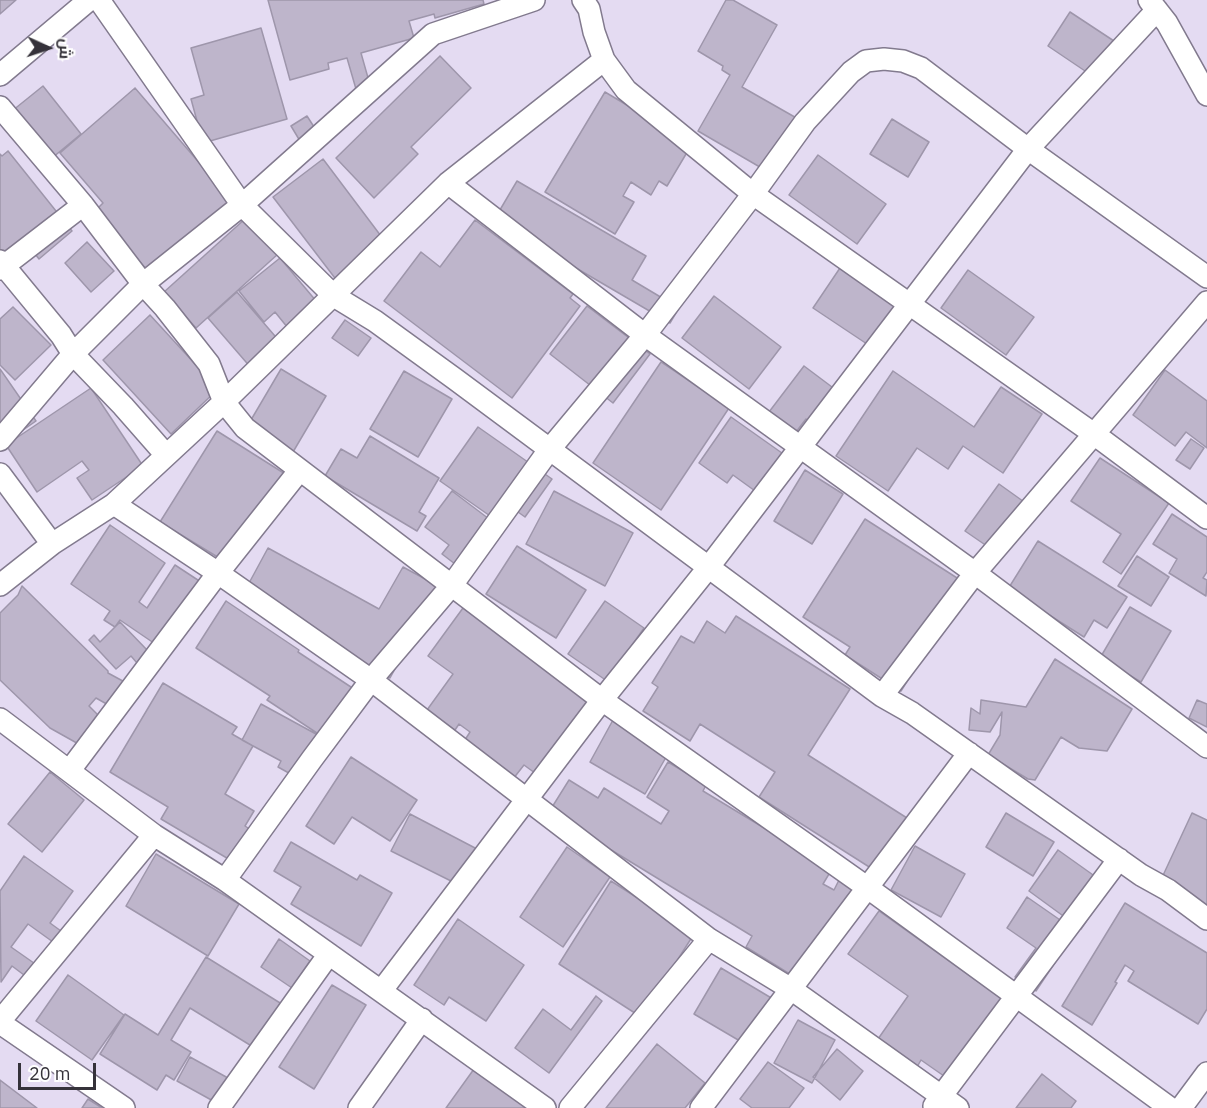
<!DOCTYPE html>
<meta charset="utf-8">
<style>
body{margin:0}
#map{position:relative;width:1207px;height:1108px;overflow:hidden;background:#e4dbf2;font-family:"IBM Plex Sans",Cairo,sans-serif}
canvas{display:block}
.north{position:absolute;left:18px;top:18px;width:60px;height:60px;-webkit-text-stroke:4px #fff;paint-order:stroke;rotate:93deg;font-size:16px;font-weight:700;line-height:24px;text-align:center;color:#35323a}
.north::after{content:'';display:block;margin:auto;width:21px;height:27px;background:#35323a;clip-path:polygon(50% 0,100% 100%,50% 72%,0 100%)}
.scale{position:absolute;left:18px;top:1063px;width:78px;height:27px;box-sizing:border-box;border:3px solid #35323a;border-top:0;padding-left:8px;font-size:18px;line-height:21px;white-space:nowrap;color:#35323a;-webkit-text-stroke:4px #fff;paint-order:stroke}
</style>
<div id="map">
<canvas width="1207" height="1108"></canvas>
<div class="north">ش</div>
<div class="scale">20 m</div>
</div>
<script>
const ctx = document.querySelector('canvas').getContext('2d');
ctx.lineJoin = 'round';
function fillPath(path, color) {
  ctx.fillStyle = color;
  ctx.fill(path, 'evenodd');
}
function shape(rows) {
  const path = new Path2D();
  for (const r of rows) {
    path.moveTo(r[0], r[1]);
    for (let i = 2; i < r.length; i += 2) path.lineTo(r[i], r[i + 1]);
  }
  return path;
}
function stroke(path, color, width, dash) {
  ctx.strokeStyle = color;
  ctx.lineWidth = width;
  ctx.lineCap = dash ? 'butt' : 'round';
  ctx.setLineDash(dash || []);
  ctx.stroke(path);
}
const building = shape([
 [0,0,16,0,0,14,0,0],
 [268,0,483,0,484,4,435,18,434,14,409,21,414,38,361,53,372,92,358,96,347,58,328,63,329,69,290,80,268,0],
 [726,0,733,0,777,25,742,87,807,124,777,177,698,131,730,75,722,70,723,66,698,51,726,0],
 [1070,12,1114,41,1091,75,1048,46,1070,12],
 [261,28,287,119,203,143,191,99,204,95,191,48,261,28],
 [440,56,471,88,411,147,418,154,374,198,336,158,440,56],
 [43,86,81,134,46,163,7,115,43,86],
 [135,88,238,208,151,275,96,210,103,203,60,153,135,88],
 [605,92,692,144,667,186,659,181,651,195,631,182,623,196,634,202,615,234,545,192,605,92],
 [307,116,316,130,300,141,291,126,307,116],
 [892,119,929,142,908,177,870,154,892,119],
 [8,151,72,231,39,259,28,245,9,261,0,250,0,154,2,156,8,151],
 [818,155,886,204,857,244,789,195,818,155],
 [323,159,390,248,341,286,273,197,323,159],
 [517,181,646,256,632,280,679,308,670,323,494,220,517,181],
 [246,218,278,254,196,328,164,292,246,218],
 [475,220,573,294,570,298,580,306,512,398,384,301,421,252,440,267,475,220],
 [87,242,114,271,91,292,65,263,87,242],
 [280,258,322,308,292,333,275,312,264,322,239,291,280,258],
 [842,265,908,309,879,352,813,308,842,265],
 [968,270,1034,317,1006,355,941,308,968,270],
 [237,292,281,343,252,369,208,318,237,292],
 [714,296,781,347,749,389,682,338,714,296],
 [587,306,650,354,613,403,550,354,587,306],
 [13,307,51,345,15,380,0,365,0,319,13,307],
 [150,315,218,389,171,434,103,360,150,315],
 [345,320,371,338,358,356,332,338,345,320],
 [661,362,729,408,661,510,593,463,661,362],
 [804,366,844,396,819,429,806,419,796,432,769,412,804,366],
 [0,369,36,421,0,446,0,369],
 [281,369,326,396,293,452,248,425,281,369],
 [1165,370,1207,401,1207,448,1186,432,1175,446,1133,415,1165,370],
 [404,371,452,399,418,457,370,429,404,371],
 [893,371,974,427,1001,387,1042,414,1003,473,963,446,948,469,917,448,888,491,836,456,893,371],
 [91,388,143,466,92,500,77,478,89,470,82,461,37,492,6,445,91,388],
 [731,417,789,458,762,496,733,475,727,483,699,463,731,417],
 [478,427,552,479,525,517,504,502,493,518,440,481,478,427],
 [217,431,290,477,234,567,160,522,217,431],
 [370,436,439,478,419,512,426,516,417,531,325,476,341,449,357,458,370,436],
 [1191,439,1204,448,1190,469,1176,460,1191,439],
 [1100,458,1169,503,1121,574,1103,562,1121,534,1071,501,1100,458],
 [805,470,843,494,812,544,774,521,805,470],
 [999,484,1027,504,997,553,965,531,999,484],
 [452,491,501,528,468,574,442,554,449,545,425,527,452,491],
 [554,491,633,533,605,586,526,544,554,491],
 [1172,514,1207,537,1207,572,1203,578,1207,580,1206,596,1169,573,1177,559,1153,544,1172,514],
 [865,519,968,585,901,691,845,655,850,647,803,617,865,519],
 [110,525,165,563,139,602,147,608,175,565,210,588,167,652,120,620,115,627,104,620,110,611,71,584,110,525],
 [1038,541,1127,597,1107,628,1094,620,1084,637,1008,589,1038,541],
 [517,546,586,590,556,638,486,594,517,546],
 [268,548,379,609,403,567,440,587,390,678,242,596,268,548],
 [1137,556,1169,577,1151,606,1118,586,1137,556],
 [22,586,108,671,108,673,132,686,119,711,96,698,89,706,106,723,91,751,50,728,0,680,0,613,18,595,22,586],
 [226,601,299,650,298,652,363,695,332,743,267,700,270,696,196,648,226,601],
 [605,601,644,628,607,681,568,654,605,601],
 [1130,607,1171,631,1141,682,1100,658,1130,607],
 [463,608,599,707,539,776,524,765,513,779,463,743,470,732,459,724,455,730,427,710,453,674,428,656,463,608],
 [736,616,850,689,808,755,918,825,885,877,759,797,775,772,700,724,690,741,643,711,658,687,652,683,681,636,694,643,707,621,725,633,736,616],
 [120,622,149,652,137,663,131,656,116,669,89,640,94,635,100,642,120,622],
 [1055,659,1132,709,1107,751,1079,748,1061,737,1035,780,1028,779,988,755,1000,735,1002,712,990,732,969,730,971,708,980,714,981,700,1026,707,1055,659],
 [163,683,237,727,232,734,253,746,225,794,254,811,245,826,260,836,242,867,161,819,168,807,110,772,163,683],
 [1197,700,1207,704,1207,727,1189,718,1197,700],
 [261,704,327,740,305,782,278,767,281,761,242,740,261,704],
 [613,720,669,752,645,794,590,762,613,720],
 [351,757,417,800,390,841,352,817,334,844,306,826,351,757],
 [668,762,706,785,703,791,832,869,823,884,834,890,839,880,861,893,806,984,746,947,752,936,549,812,569,780,598,798,604,788,661,824,669,811,647,797,668,762],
 [50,772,84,800,42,852,8,824,50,772],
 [1006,813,1054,842,1033,876,986,847,1006,813],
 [1192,813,1207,820,1207,906,1159,884,1192,813],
 [410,814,477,849,459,885,391,851,410,814],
 [291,842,357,880,360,875,392,893,361,946,291,904,301,887,274,871,291,842],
 [915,846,965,874,941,917,891,890,915,846],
 [567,847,610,877,563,947,520,917,567,847],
 [1058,850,1110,887,1081,929,1029,891,1058,850],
 [156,854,239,904,208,956,126,906,156,854],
 [24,856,73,891,50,923,61,931,53,942,28,924,11,947,41,968,32,981,12,966,1,982,0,891,24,856],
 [611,881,694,934,641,1017,559,964,611,881],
 [1027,897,1076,931,1036,991,1015,977,1036,948,1007,928,1027,897],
 [1125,903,1207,953,1207,1009,1198,1024,1128,981,1134,971,1125,965,1115,982,1117,983,1092,1025,1062,1006,1125,903],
 [879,911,1012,1006,954,1083,921,1060,917,1067,878,1039,908,996,848,954,879,911],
 [458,919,524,965,486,1021,449,997,444,1005,414,985,458,919],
 [279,939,310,961,292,988,261,967,279,939],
 [206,957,285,1006,258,1050,190,1008,171,1040,191,1052,174,1080,166,1075,157,1090,100,1054,125,1014,158,1035,206,957],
 [721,968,773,999,745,1044,694,1014,721,968],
 [68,975,124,1015,92,1060,36,1021,68,975],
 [332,985,366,1005,314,1089,279,1067,332,985],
 [596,996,602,1001,549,1073,515,1048,543,1009,571,1030,596,996],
 [798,1020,835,1040,812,1083,774,1063,798,1020],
 [657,1044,705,1083,685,1108,606,1108,657,1044],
 [837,1049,863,1071,840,1100,813,1077,837,1049],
 [190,1057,237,1083,224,1107,177,1081,190,1057],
 [768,1062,804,1088,789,1108,752,1108,740,1099,768,1062],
 [474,1069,527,1108,446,1108,474,1069],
 [1042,1074,1076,1101,1071,1108,1016,1108,1042,1074],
 [0,1080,37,1108,0,1108,0,1080],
 [88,1099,102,1108,82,1108,88,1099]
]);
fillPath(building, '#beb5cb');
stroke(building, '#9e96ab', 1.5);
const minor = shape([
 [99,0,242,205,334,296,375,321,455,379,882,696,912,713,1141,875,1168,890,1207,919],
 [583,0,589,9,594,32,604,60,626,90,753,194,1094,434,1207,518],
 [1149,0,1167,23,1207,95],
 [0,75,89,0],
 [0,107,83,205,143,284,165,308,209,364,224,402,245,428,602,700,868,888,1170,1108],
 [448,183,645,335,975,573,1207,747],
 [0,261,61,335,73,354,123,406,166,455],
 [0,269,83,205],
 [0,440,73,354,143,284,242,205,433,34,534,0],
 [0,474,52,544,114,504,224,402,448,183,604,60],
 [114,504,218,573,371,680,709,939,791,989,958,1108],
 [0,585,52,544],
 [882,696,975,573,1207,302],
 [0,719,154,835,225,880,545,1108],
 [70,770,218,573,299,471],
 [225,880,312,759,371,680,452,585,549,450,645,335,753,194,805,122,851,72,866,61,884,59,903,61,921,68,1028,149,1157,10],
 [382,990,602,700,708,568,1028,149,1207,277],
 [0,1021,154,835],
 [0,1023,124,1108],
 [934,1106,1119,859],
 [219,1108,329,954],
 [359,1108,422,1019],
 [570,1108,709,939],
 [701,1108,969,753],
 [1181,1108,1207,1073]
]);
stroke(minor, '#827a8e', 24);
stroke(minor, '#fff', 21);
</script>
